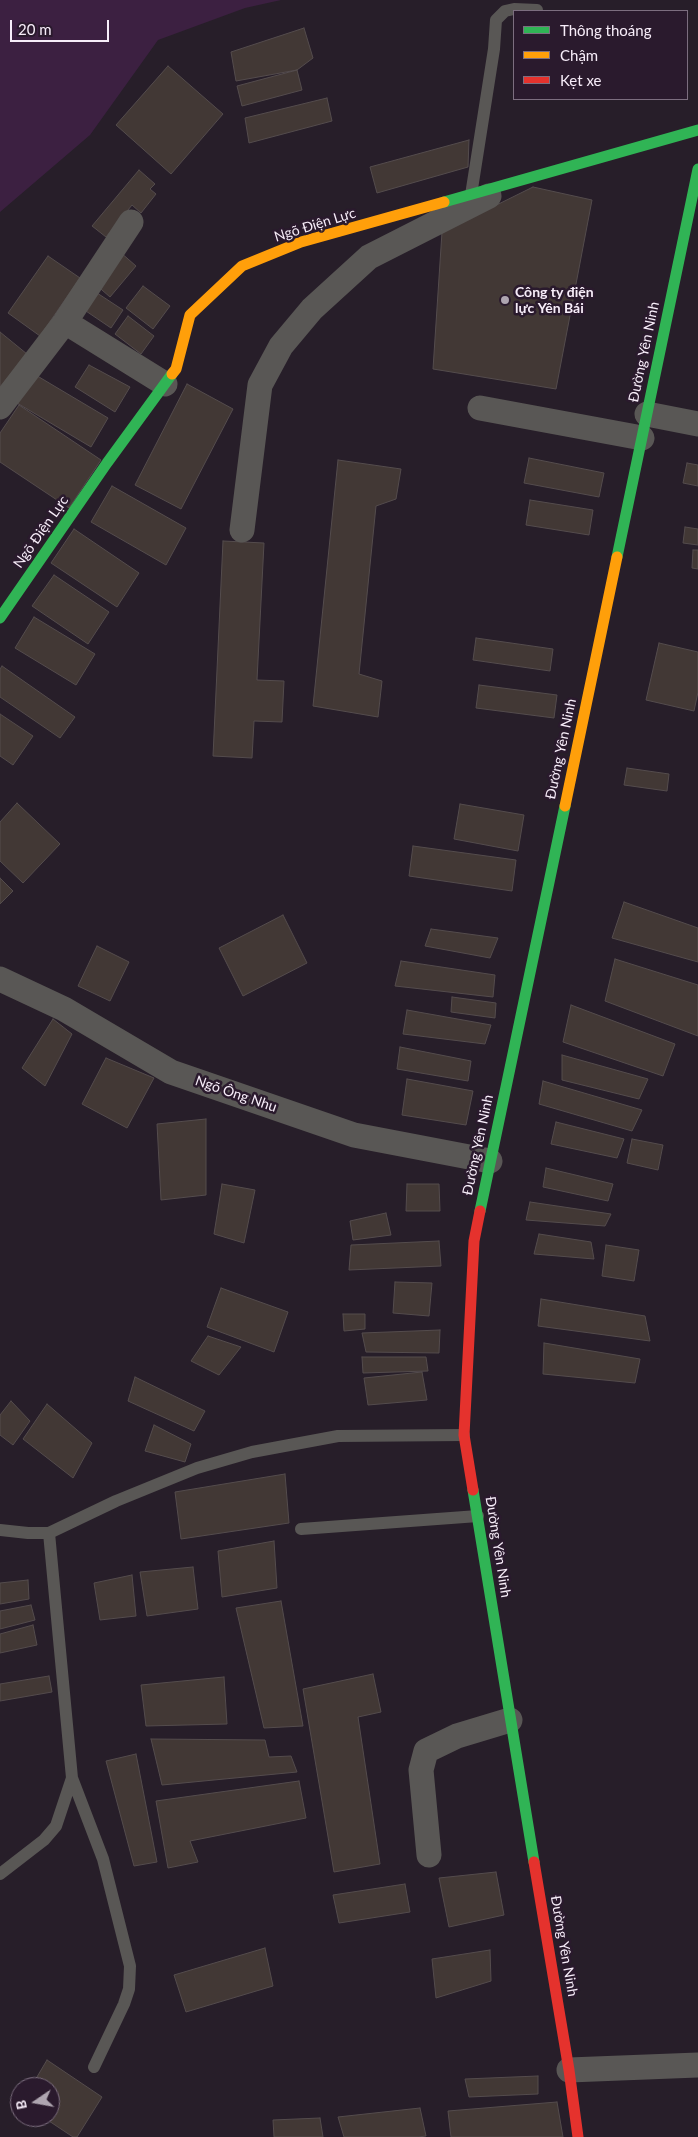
<!DOCTYPE html>
<meta charset="utf-8">
<style>
body{margin:0}
#map{position:relative;width:698px;height:2137px;overflow:hidden;background:#271e29;font-family:Lato,sans-serif}
canvas{display:block}
.legend{position:absolute;left:513px;top:10px;width:175px;height:90px;box-sizing:border-box;background:#2a1a2d;border:1px solid #7c6e7f;margin:0;padding:6px 9px;list-style:none;font-size:15px;color:#f7edf9}
.legend li{display:flex;align-items:center;gap:10px;height:25px}
.legend b{width:25px;border:1px solid #7c6e7f}
.north{position:absolute;left:10px;top:2077px;width:50px;height:50px;box-sizing:border-box;background:#2a1a2d;border:1px solid #7c6e7f;border-radius:50%;rotate:258deg;font-size:14px;font-weight:700;line-height:20px;text-align:center;color:#f7edf9}
.north::after{content:'';display:block;margin:auto;width:18px;height:22px;background:#aea5b0;clip-path:polygon(50% 0,100% 100%,50% 72%,0 100%)}
.scale{position:absolute;left:10px;top:20px;width:99px;height:22px;box-sizing:border-box;border:2px solid #f7edf9;border-top:0;padding-left:6px;font-size:15px;line-height:18px;white-space:nowrap;color:#f7edf9;-webkit-text-stroke:4px #2a1a2d;paint-order:stroke}
</style>
<div id="map">
<canvas width="698" height="2137"></canvas>
<ul class="legend">
<li><b style="height:6px;background:#30b455"></b>Thông thoáng</li>
<li><b style="height:6px;background:#ff9f0a"></b>Chậm</li>
<li><b style="height:6px;background:#e5322d"></b>Kẹt xe</li>
</ul>
<div class="north">B</div>
<div class="scale">20 m</div>
</div>
<script>
const ctx = document.querySelector('canvas').getContext('2d');
ctx.lineJoin = 'round';
function fillPath(path, color) {
  ctx.fillStyle = color;
  ctx.fill(path, 'evenodd');
}
function shape(rows) {
  const path = new Path2D();
  for (const r of rows) {
    path.moveTo(r[0], r[1]);
    for (let i = 2; i < r.length; i += 2) path.lineTo(r[i], r[i + 1]);
  }
  return path;
}
function stroke(path, color, width, dash) {
  ctx.strokeStyle = color;
  ctx.lineWidth = width;
  ctx.lineCap = dash ? 'butt' : 'round';
  ctx.setLineDash(dash || []);
  ctx.stroke(path);
}
function label(font, color, halo, rows, align = 'center') {
  ctx.font = font + ' Lato,sans-serif';
  ctx.lineWidth = 5;
  ctx.setLineDash([]);
  ctx.textBaseline = 'middle';
  ctx.strokeStyle = halo;
  ctx.fillStyle = color;
  for (const [text, x, y, turn = 0] of rows) {
    ctx.save();
    ctx.translate(x, y);
    ctx.rotate((+turn || 0) * Math.PI / 180);
    ctx.textAlign = isNaN(turn) ? turn : align;
    if (halo) ctx.strokeText(text, 0, 0);
    ctx.fillText(text, 0, 0);
    ctx.restore();
  }
}
fillPath(shape([
 [0,0,281,0,245,8,158,40,90,135,0,212]
]), '#3c2041');
const building = shape([
 [304,28,313,58,297,70,236,81,231,52,304,28],
 [168,66,223,114,171,174,116,125,168,66],
 [297,70,302,90,242,106,237,86,297,70],
 [327,98,332,121,249,143,245,118,327,98],
 [469,140,468,167,377,193,370,167,469,140],
 [139,170,155,184,150,189,156,194,141,213,132,205,106,237,92,226,139,170],
 [533,187,592,200,556,389,433,369,442,232,533,187],
 [120,252,136,266,110,297,94,283,120,252],
 [48,256,80,278,40,336,8,313,48,256],
 [143,286,170,306,153,329,126,308,143,286],
 [91,289,123,310,111,328,80,307,91,289],
 [128,316,154,336,141,354,115,334,128,316],
 [0,332,27,354,0,387,0,332],
 [89,365,130,387,115,412,75,387,89,365],
 [34,374,108,418,91,447,17,403,34,374],
 [187,384,233,409,181,509,135,485,187,384],
 [19,405,101,460,69,508,0,462,0,433,19,405],
 [529,458,604,473,599,497,524,483,529,458],
 [338,460,401,469,396,499,376,506,359,674,382,681,378,717,313,706,338,460],
 [687,463,698,465,698,486,683,483,687,463],
 [112,486,186,528,166,565,91,522,112,486],
 [530,500,593,510,589,535,526,525,530,500],
 [685,527,698,529,698,545,683,543,685,527],
 [74,529,139,573,117,607,51,563,74,529],
 [223,541,264,543,257,680,284,681,282,722,254,721,252,758,213,756,223,541],
 [693,550,698,550,698,569,692,568,693,550],
 [54,575,109,612,88,644,32,606,54,575],
 [34,617,95,654,76,685,15,648,34,617],
 [476,638,553,649,550,671,473,660,476,638],
 [659,643,698,652,698,692,694,711,646,700,659,643],
 [2,666,75,717,60,738,0,697,0,669,2,666],
 [479,685,557,695,554,718,476,708,479,685],
 [0,714,33,736,13,765,0,756,0,714],
 [627,768,669,774,667,791,624,785,627,768],
 [17,803,60,844,23,883,0,861,0,822,17,803],
 [460,804,524,815,518,851,454,839,460,804],
 [413,846,516,860,512,891,409,876,413,846],
 [0,878,13,891,0,904,0,878],
 [624,902,698,928,698,962,612,938,624,902],
 [283,915,307,963,243,996,219,948,283,915],
 [431,929,498,938,490,958,425,946,431,929],
 [97,946,129,962,110,1001,78,986,97,946],
 [615,959,698,985,698,1036,605,1001,615,959],
 [401,961,495,975,493,997,395,986,401,961],
 [452,997,496,1003,495,1018,451,1012,452,997],
 [571,1005,675,1044,663,1076,563,1042,571,1005],
 [407,1010,491,1025,485,1044,403,1034,407,1010],
 [53,1019,72,1034,45,1086,22,1068,53,1019],
 [400,1047,471,1061,468,1081,397,1069,400,1047],
 [562,1055,648,1079,639,1099,562,1080,562,1055],
 [106,1058,154,1078,127,1128,82,1104,106,1058],
 [407,1079,473,1091,466,1125,402,1115,407,1079],
 [543,1081,642,1110,632,1131,539,1104,543,1081],
 [206,1119,206,1195,161,1200,157,1124,206,1119],
 [556,1122,624,1139,617,1158,551,1144,556,1122],
 [632,1139,663,1145,658,1170,627,1163,632,1139],
 [546,1168,613,1184,608,1201,543,1187,546,1168],
 [222,1184,255,1190,244,1243,214,1234,222,1184],
 [407,1184,439,1184,440,1211,406,1211,407,1184],
 [530,1202,611,1214,605,1226,526,1220,530,1202],
 [386,1213,391,1235,353,1240,350,1221,386,1213],
 [539,1234,591,1242,594,1259,534,1254,539,1234],
 [439,1241,441,1266,349,1270,351,1245,439,1241],
 [606,1245,639,1250,634,1281,602,1276,606,1245],
 [395,1282,432,1283,429,1316,393,1313,395,1282],
 [221,1288,288,1312,274,1352,207,1327,221,1288],
 [541,1299,645,1316,650,1341,538,1326,541,1299],
 [343,1314,365,1314,365,1329,344,1331,343,1314],
 [440,1330,439,1353,366,1352,362,1333,440,1330],
 [208,1336,241,1347,219,1375,191,1361,208,1336],
 [544,1343,640,1359,635,1383,543,1374,544,1343],
 [362,1357,426,1357,428,1371,363,1373,362,1357],
 [422,1372,427,1400,368,1405,364,1378,422,1372],
 [135,1377,205,1411,194,1431,128,1401,135,1377],
 [11,1401,30,1421,13,1445,0,1435,0,1415,11,1401],
 [47,1404,92,1443,73,1478,23,1439,47,1404],
 [154,1425,191,1444,185,1462,145,1451,154,1425],
 [285,1474,289,1523,181,1539,175,1492,285,1474],
 [274,1541,277,1588,222,1597,218,1551,274,1541],
 [193,1567,198,1609,147,1616,140,1572,193,1567],
 [132,1575,136,1616,100,1620,94,1583,132,1575],
 [28,1580,29,1599,0,1604,0,1583,28,1580],
 [281,1601,303,1726,264,1728,236,1608,281,1601],
 [31,1605,35,1620,0,1629,0,1611,31,1605],
 [33,1625,37,1645,0,1653,0,1634,33,1625],
 [373,1674,381,1712,358,1717,380,1864,334,1872,303,1689,373,1674],
 [49,1676,52,1692,0,1701,0,1684,49,1676],
 [224,1677,227,1724,146,1726,141,1685,224,1677],
 [151,1739,265,1740,269,1757,291,1756,297,1772,162,1785,151,1739],
 [136,1754,157,1862,134,1866,106,1761,136,1754],
 [299,1781,306,1818,190,1841,198,1862,168,1868,156,1801,299,1781],
 [496,1872,504,1915,449,1927,439,1878,496,1872],
 [405,1884,410,1912,339,1923,333,1895,405,1884],
 [265,1948,273,1986,186,2012,174,1975,265,1948],
 [490,1950,491,1981,436,1998,432,1959,490,1950],
 [47,2060,102,2097,77,2137,73,2137,43,2117,50,2117,50,2087,31,2087,47,2060],
 [538,2076,538,2094,469,2097,465,2079,538,2076],
 [557,2102,563,2137,451,2137,448,2111,557,2102],
 [420,2108,426,2136,418,2137,344,2137,338,2117,420,2108],
 [320,2118,323,2137,274,2137,273,2120,320,2118]
]);
fillPath(building, '#423835');
stroke(building, '#544c4d', 1);
stroke(shape([
 [471,195,494,49,496,20,505,11,514,9,537,10],
 [301,1529,478,1516],
 [0,1530,28,1533,49,1533,116,1501,197,1468,252,1452,338,1436,464,1435],
 [72,1778,103,1859,130,1966,129,1989,124,2004,94,2067],
 [0,1874,44,1840,56,1826,72,1778,49,1533]
]), '#595755', 12);
stroke(shape([
 [65,322,165,384],
 [0,407,65,322,131,222],
 [480,408,642,438],
 [647,414,698,424],
 [242,530,260,385,281,346,312,309,369,257,489,196],
 [0,979,64,1009,171,1072,354,1135,490,1161],
 [429,1855,421,1770,426,1751,457,1736,510,1720],
 [569,2070,698,2065]
]), '#595755', 25);
stroke(shape([
 [444,202,698,130],
 [617,557,698,169],
 [0,618,107,463,172,374],
 [480,1211,565,806],
 [473,1490,534,1862]
]), '#30b455', 11);
stroke(shape([
 [172,374,176,369,190,315,242,266,301,242,444,202],
 [565,806,617,557]
]), '#ff9f0a', 11);
stroke(shape([
 [473,1490,464,1435,474,1241,480,1211],
 [534,1862,569,2070,578,2137]
]), '#e5322d', 11);
for (const [x, y, r, color] of [
 [505,300,5,"#aea5b0"]
]) {
  const dot = new Path2D();
  dot.arc(x, y, r, 0, 2 * Math.PI);
  ctx.fillStyle = color;
  ctx.fill(dot);
  stroke(dot, '#2a1a2d', 2);
}
label('14px', '#f7edf9', '#2a1a2d', [
 ["Ngõ Điện Lực",315,225,-17],
 ["Đường Yên Ninh",644,352,-78],
 ["Ngõ Điện Lực",41,532,-55],
 ["Đường Yên Ninh",561,749,-78],
 ["Ngõ Ông Nhu",236,1094,19],
 ["Đường Yên Ninh",478,1145,-78],
 ["Đường Yên Ninh",498,1547,81],
 ["Đường Yên Ninh",564,1946,80]
]);
label('bold 14px', '#f7edf9', '#2a1a2d', [
 ["Công ty điện",515,292],
 ["lực Yên Bái",515,308]
], 'left');
</script>
